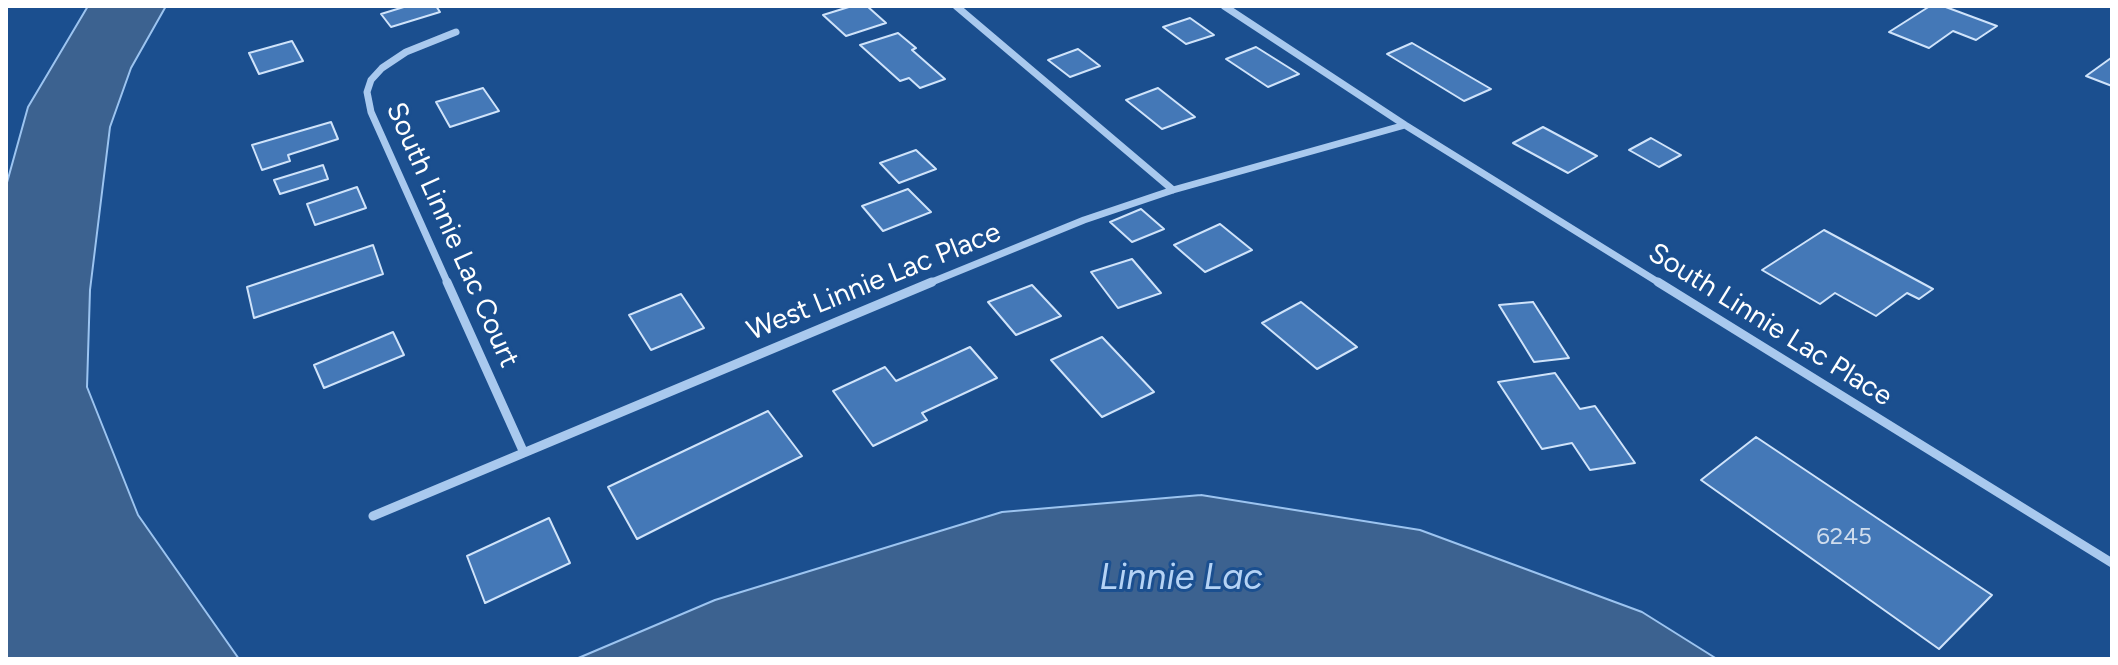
<!DOCTYPE html>
<style>
body{margin:0}
#map{position:relative;width:2118px;height:665px;overflow:hidden;background:#1b4f8f;font-family:Figtree,sans-serif}
canvas{display:block}
.frame{position:absolute;inset:0;border:8px solid #fff;pointer-events:none}
</style>
<div id="map">
<canvas width="2118" height="665"></canvas>
<div class="frame"></div>
</div>
<script>
const ctx = document.querySelector('canvas').getContext('2d');
ctx.lineJoin = 'round';
function fillPath(path, color) {
  ctx.fillStyle = color;
  ctx.fill(path, 'evenodd');
}
function shape(rows) {
  const path = new Path2D();
  for (const r of rows) {
    path.moveTo(r[0], r[1]);
    for (let i = 2; i < r.length; i += 2) path.lineTo(r[i], r[i + 1]);
  }
  return path;
}
function stroke(path, color, width, dash) {
  ctx.strokeStyle = color;
  ctx.lineWidth = width;
  ctx.lineCap = dash ? 'butt' : 'round';
  ctx.setLineDash(dash || []);
  ctx.stroke(path);
}
function label(font, color, halo, rows, align = 'center') {
  ctx.font = font + ' Figtree,sans-serif';
  ctx.lineWidth = 6;
  ctx.setLineDash([]);
  ctx.textBaseline = 'middle';
  ctx.strokeStyle = halo;
  ctx.fillStyle = color;
  for (const [text, x, y, turn = 0] of rows) {
    ctx.save();
    ctx.translate(x, y);
    ctx.rotate((+turn || 0) * Math.PI / 180);
    ctx.textAlign = isNaN(turn) ? turn : align;
    if (halo) ctx.strokeText(text, 0, 0);
    ctx.fillText(text, 0, 0);
    ctx.restore();
  }
}
const water = shape([
 [88,6,166,6,131,68,110,127,90,290,87,387,138,515,239,659,6,659,6,186,28,107,88,6],
 [1201,495,1420,530,1642,612,1717,659,576,659,715,600,1002,512,1201,495]
]);
fillPath(water, '#3c6290');
stroke(water, '#9cc4f0', 2);
const building = shape([
 [407,6,436,6,440,12,391,27,381,14,407,6],
 [852,6,867,6,886,23,846,36,823,15,852,6],
 [1930,6,1943,6,1997,26,1976,40,1953,31,1929,48,1889,32,1930,6],
 [1190,18,1214,35,1186,44,1163,27,1190,18],
 [898,33,916,48,912,50,945,79,920,88,909,78,900,81,860,45,898,33],
 [292,41,303,61,259,74,249,53,292,41],
 [1412,43,1491,89,1464,101,1387,54,1412,43],
 [1256,47,1299,74,1268,87,1226,59,1256,47],
 [1078,49,1100,66,1070,77,1048,60,1078,49],
 [2111,58,2112,86,2086,76,2111,58],
 [483,88,499,111,450,127,436,102,483,88],
 [1158,88,1195,117,1162,129,1126,100,1158,88],
 [331,122,338,139,288,155,290,161,262,170,252,145,331,122],
 [1543,127,1597,156,1568,173,1513,143,1543,127],
 [1651,138,1681,155,1659,167,1629,150,1651,138],
 [916,150,936,169,899,183,880,163,916,150],
 [323,165,328,179,280,194,274,180,323,165],
 [357,187,366,208,315,225,307,204,357,187],
 [908,189,931,212,883,231,862,206,908,189],
 [1141,209,1164,229,1132,242,1110,222,1141,209],
 [1220,224,1252,250,1205,272,1174,245,1220,224],
 [1824,230,1933,289,1919,299,1907,293,1876,316,1835,293,1820,304,1762,270,1824,230],
 [373,245,383,274,254,318,247,287,373,245],
 [1132,259,1161,293,1118,308,1091,272,1132,259],
 [1032,285,1061,316,1016,335,988,302,1032,285],
 [681,294,704,328,651,350,629,315,681,294],
 [1301,302,1357,347,1317,369,1262,323,1301,302],
 [1533,302,1569,358,1534,362,1499,305,1533,302],
 [393,332,404,355,324,388,314,365,393,332],
 [1102,337,1154,392,1102,417,1051,360,1102,337],
 [970,347,997,378,922,413,927,420,873,446,833,391,885,367,896,381,970,347],
 [1555,373,1580,409,1595,406,1635,463,1590,470,1572,443,1542,449,1498,382,1555,373],
 [768,411,802,456,637,539,608,487,768,411],
 [1756,437,1992,595,1939,649,1701,480,1756,437],
 [549,518,570,563,485,603,467,556,549,518]
]);
fillPath(building, '#4478b7');
stroke(building, '#cfe3fa', 2);
stroke(shape([
 [956,6,1173,190],
 [1224,6,1405,125,1661,284],
 [448,284,371,112,367,92,371,80,382,68,406,52,456,32],
 [927,284,1084,220,1173,190,1405,125]
]), '#a9c9ee', 7);
stroke(shape([
 [447,282,524,453],
 [1658,282,2112,563],
 [373,516,932,282]
]), '#a9c9ee', 9);
label('24px', '#d0dded', null, [
 ["6245",1844,537]
]);
label('28px', '#fff', '#1b4f8f', [
 ["South Linnie Lac Court",452,235,66],
 ["West Linnie Lac Place",874,282,-22],
 ["South Linnie Lac Place",1770,325,32]
]);
label('italic 36px', '#b5d3f5', '#1b4f8f', [
 ["Linnie Lac",1181,578]
]);
</script>
